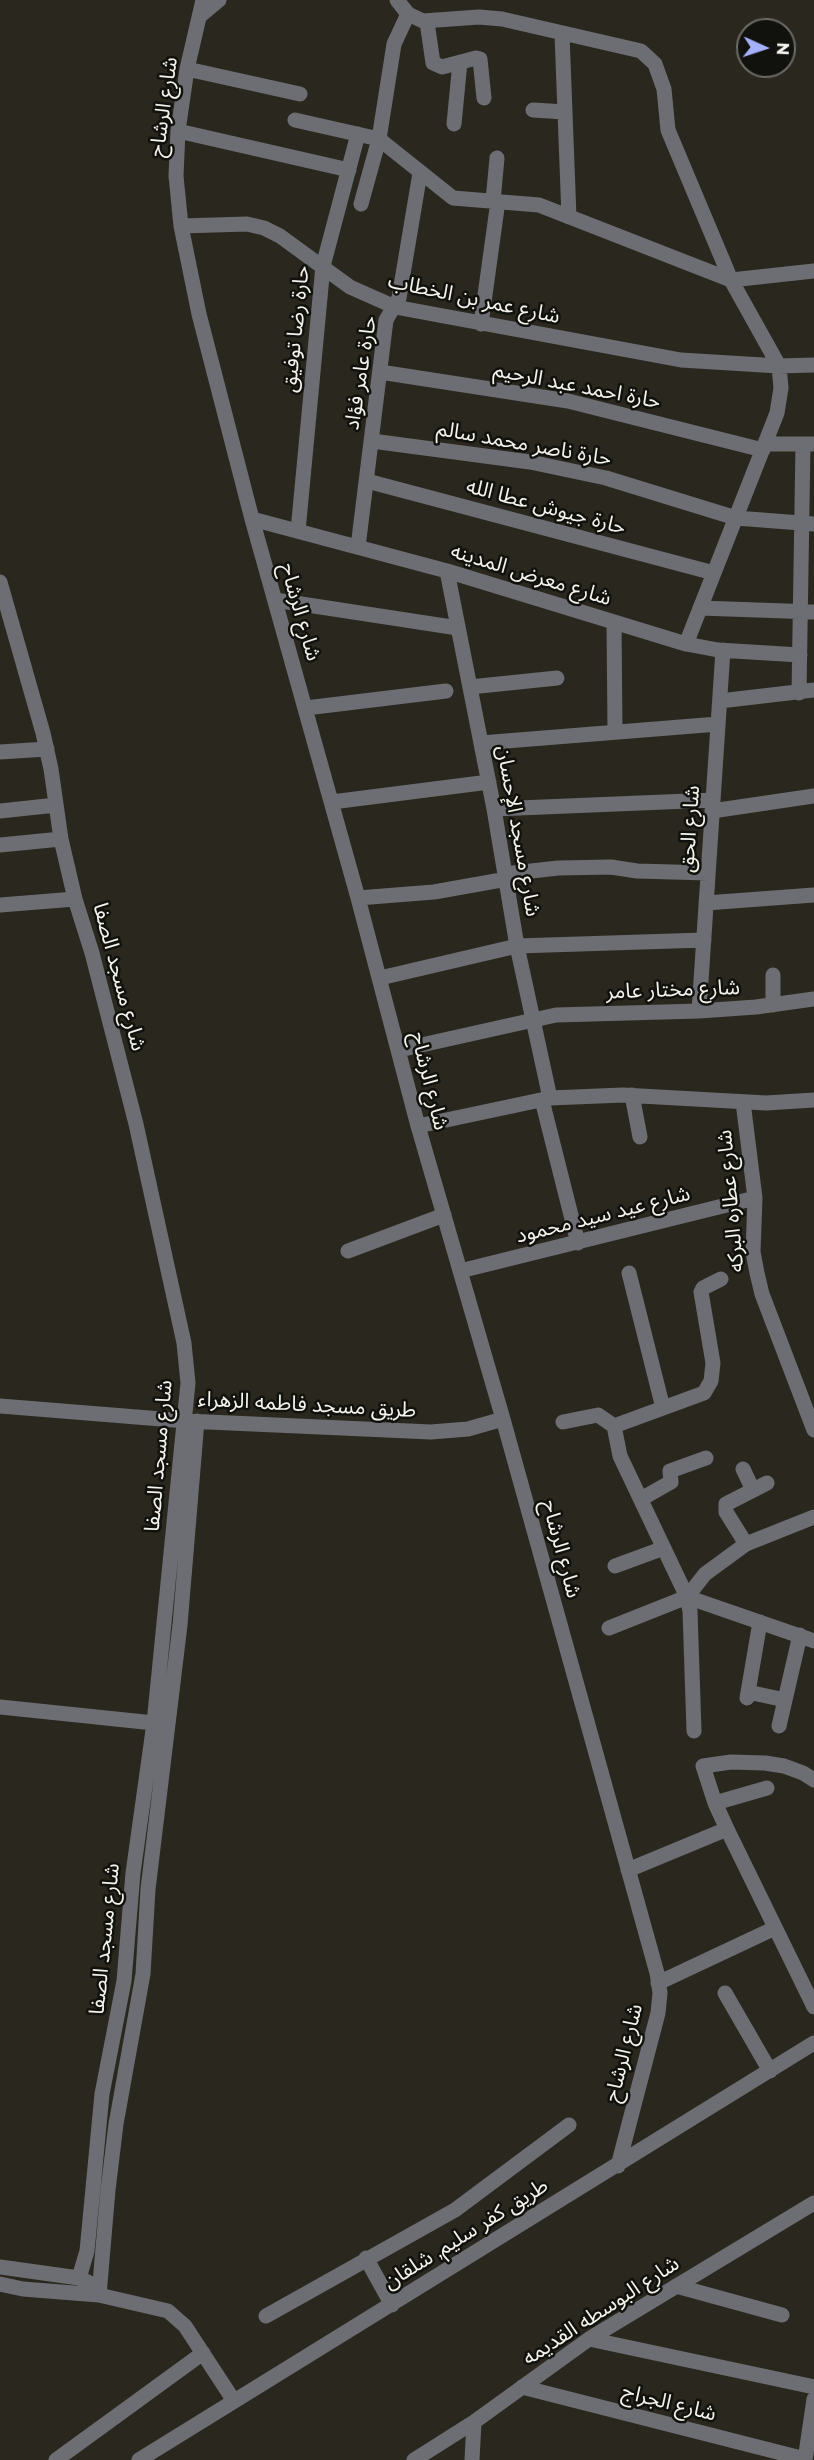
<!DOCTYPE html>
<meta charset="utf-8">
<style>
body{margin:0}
#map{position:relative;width:814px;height:2460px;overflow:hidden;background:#2a281e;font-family:Montserrat,sans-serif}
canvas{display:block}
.north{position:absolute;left:736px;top:18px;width:60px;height:60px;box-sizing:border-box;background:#11110d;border:2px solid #6c6b66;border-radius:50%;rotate:93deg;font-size:16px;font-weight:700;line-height:24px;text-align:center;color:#f4f3ec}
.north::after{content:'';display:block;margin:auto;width:21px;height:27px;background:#a5b1fc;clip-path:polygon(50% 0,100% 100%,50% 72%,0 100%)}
</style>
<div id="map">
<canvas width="814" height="2460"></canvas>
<div class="north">N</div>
</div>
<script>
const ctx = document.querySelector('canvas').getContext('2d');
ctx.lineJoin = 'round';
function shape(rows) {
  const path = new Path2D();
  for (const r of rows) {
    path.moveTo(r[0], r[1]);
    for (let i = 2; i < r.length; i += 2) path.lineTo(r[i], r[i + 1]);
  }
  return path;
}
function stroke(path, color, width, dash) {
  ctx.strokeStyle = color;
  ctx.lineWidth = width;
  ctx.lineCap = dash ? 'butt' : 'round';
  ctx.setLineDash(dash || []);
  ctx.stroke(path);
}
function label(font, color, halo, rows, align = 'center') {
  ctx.font = font + ' Montserrat,"Noto Sans Arabic",sans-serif';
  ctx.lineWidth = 5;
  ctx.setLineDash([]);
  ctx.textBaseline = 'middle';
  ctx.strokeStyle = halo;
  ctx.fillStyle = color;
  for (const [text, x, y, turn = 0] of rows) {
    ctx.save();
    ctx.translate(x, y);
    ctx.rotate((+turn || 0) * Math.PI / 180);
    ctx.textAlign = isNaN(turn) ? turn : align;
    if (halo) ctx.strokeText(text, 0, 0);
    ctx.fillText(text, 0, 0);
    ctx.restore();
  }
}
stroke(shape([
 [203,0,187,69,178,131,176,176,181,226,199,314,252,519,358,898,418,1126,503,1419,657,1973,660,1993,658,2013,618,2166],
 [397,0,408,14,423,21,479,17,502,19,641,51,655,64,664,89,668,130,731,280,779,366,781,388,777,413,686,644],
 [201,15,219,0],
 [427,22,433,63,442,67,476,58,480,59,484,98],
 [562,34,569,217],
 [187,69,300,94],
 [533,110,565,112],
 [295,120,379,139,453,198,539,205,731,280,814,271],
 [454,124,460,62],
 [178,131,349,170],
 [493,201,497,158],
 [361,204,379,139,394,44,408,14],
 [181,226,247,224,264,228,280,236,350,287,395,307,681,360,779,366,814,365],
 [481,324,498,201],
 [380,372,568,401,763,450],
 [372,441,530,462,606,478,736,518,814,524],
 [765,444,814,444],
 [367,481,714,573],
 [252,519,447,571,686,644,718,650,800,655],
 [298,531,323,266,358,134],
 [358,547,386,320,399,298,420,173],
 [447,571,494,809,517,946,550,1098],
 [0,582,43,733,51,769,61,839,75,899,92,953,136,1124,184,1343,188,1383,154,1723,133,1873,124,1981,102,2094,87,2251,79,2278],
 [275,600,458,628],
 [700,608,814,612],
 [614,622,615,732],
 [470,687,557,678],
 [799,693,803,444],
 [720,701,814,690],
 [306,708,446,691],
 [481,743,718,724],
 [0,752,47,749],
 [332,802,489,782],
 [494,809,713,800],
 [0,811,56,805],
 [712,811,814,796],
 [0,845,61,839],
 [505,874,558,868,611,867,637,871,708,873],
 [358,898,434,892,507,879],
 [706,903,814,895],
 [0,905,75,899],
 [380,978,517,946,704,940],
 [773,1005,773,975],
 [699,1011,723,650],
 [399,1050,556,1015,699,1011,756,1007,814,999],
 [632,1095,640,1137],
 [542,1100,578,1243],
 [743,1102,755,1198,753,1252,757,1273,762,1294,814,1430],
 [418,1126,550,1098,623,1095,766,1103,814,1100],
 [348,1251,444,1215],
 [460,1271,755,1198],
 [629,1273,663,1408],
 [0,1406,186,1421,431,1432,468,1429,503,1419],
 [563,1422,598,1415,614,1426,704,1393,711,1381,713,1363,701,1292,703,1288,721,1279],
 [614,1426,620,1456,687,1597,690,1611,694,1731],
 [743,1469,753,1490],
 [641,1499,671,1482,670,1471,706,1458],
 [746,1544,726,1512,726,1504,767,1483],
 [615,1566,664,1548],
 [687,1597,705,1574,746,1544,814,1517],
 [687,1597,814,1641],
 [609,1628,687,1597],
 [748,1692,785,1700],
 [747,1698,760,1622],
 [0,1707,154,1723],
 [779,1726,800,1635],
 [814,1780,803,1773,784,1766,765,1763,731,1762,703,1766,715,1803,727,1829,814,2007],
 [715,1803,767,1788],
 [628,1870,727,1829],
 [658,1983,775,1928],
 [725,1993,770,2071],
 [366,2258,392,2305],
 [0,2267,79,2278,88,2282],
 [0,2284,23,2289,99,2295,168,2311,185,2326,234,2401],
 [676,2286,782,2315],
 [99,2295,108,2190,116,2124,143,1974,148,1889,180,1625,197,1421],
 [266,2316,455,2210,569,2125],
 [589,2339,814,2387],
 [522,2387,805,2459],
 [56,2460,203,2353],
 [139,2460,814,2043],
 [414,2460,474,2422,589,2339,814,2203],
 [472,2460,474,2422],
 [805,2460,814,2399]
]), '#6c6e73', 15);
label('21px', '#f4f3ec', '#11110d', [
 ["شارع الرشاح",164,107,-82],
 ["شارع عمر بن الخطاب",474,299,12],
 ["حارة رضا توفيق",296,329,-84],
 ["حارة عامر فؤاد",361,373,-81],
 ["حارة احمد عبد الرحيم",577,386,11],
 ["حارة ناصر محمد سالم",524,444,10],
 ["حارة جيوش عطا الله",546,507,15],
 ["شارع معرض المدينه",531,575,17],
 ["شارع الرشاح",300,612,74],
 ["شارع الحق",690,829,-86],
 ["شارع مسجد الإحسان",518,831,80],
 ["شارع مسجد الصفا",119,977,75],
 ["شارع مختار عامر",673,990,-2],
 ["شارع الرشاح",429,1081,76],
 ["شارع عطاره البركه",731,1201,-95],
 ["شارع عيد سيد محمود",603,1215,-14],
 ["طريق مسجد فاطمه الزهراء",307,1405,3],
 ["شارع مسجد الصفا",159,1456,-85],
 ["شارع الرشاح",561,1549,75],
 ["شارع مسجد الصفا",105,1939,-84],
 ["شارع الرشاح",624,2053,-76],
 ["طريق كفر سليم, شلقان",466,2234,-32],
 ["شارع البوسطه القديمه",601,2311,-33],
 ["شارع الجراج",669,2403,14]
]);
</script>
